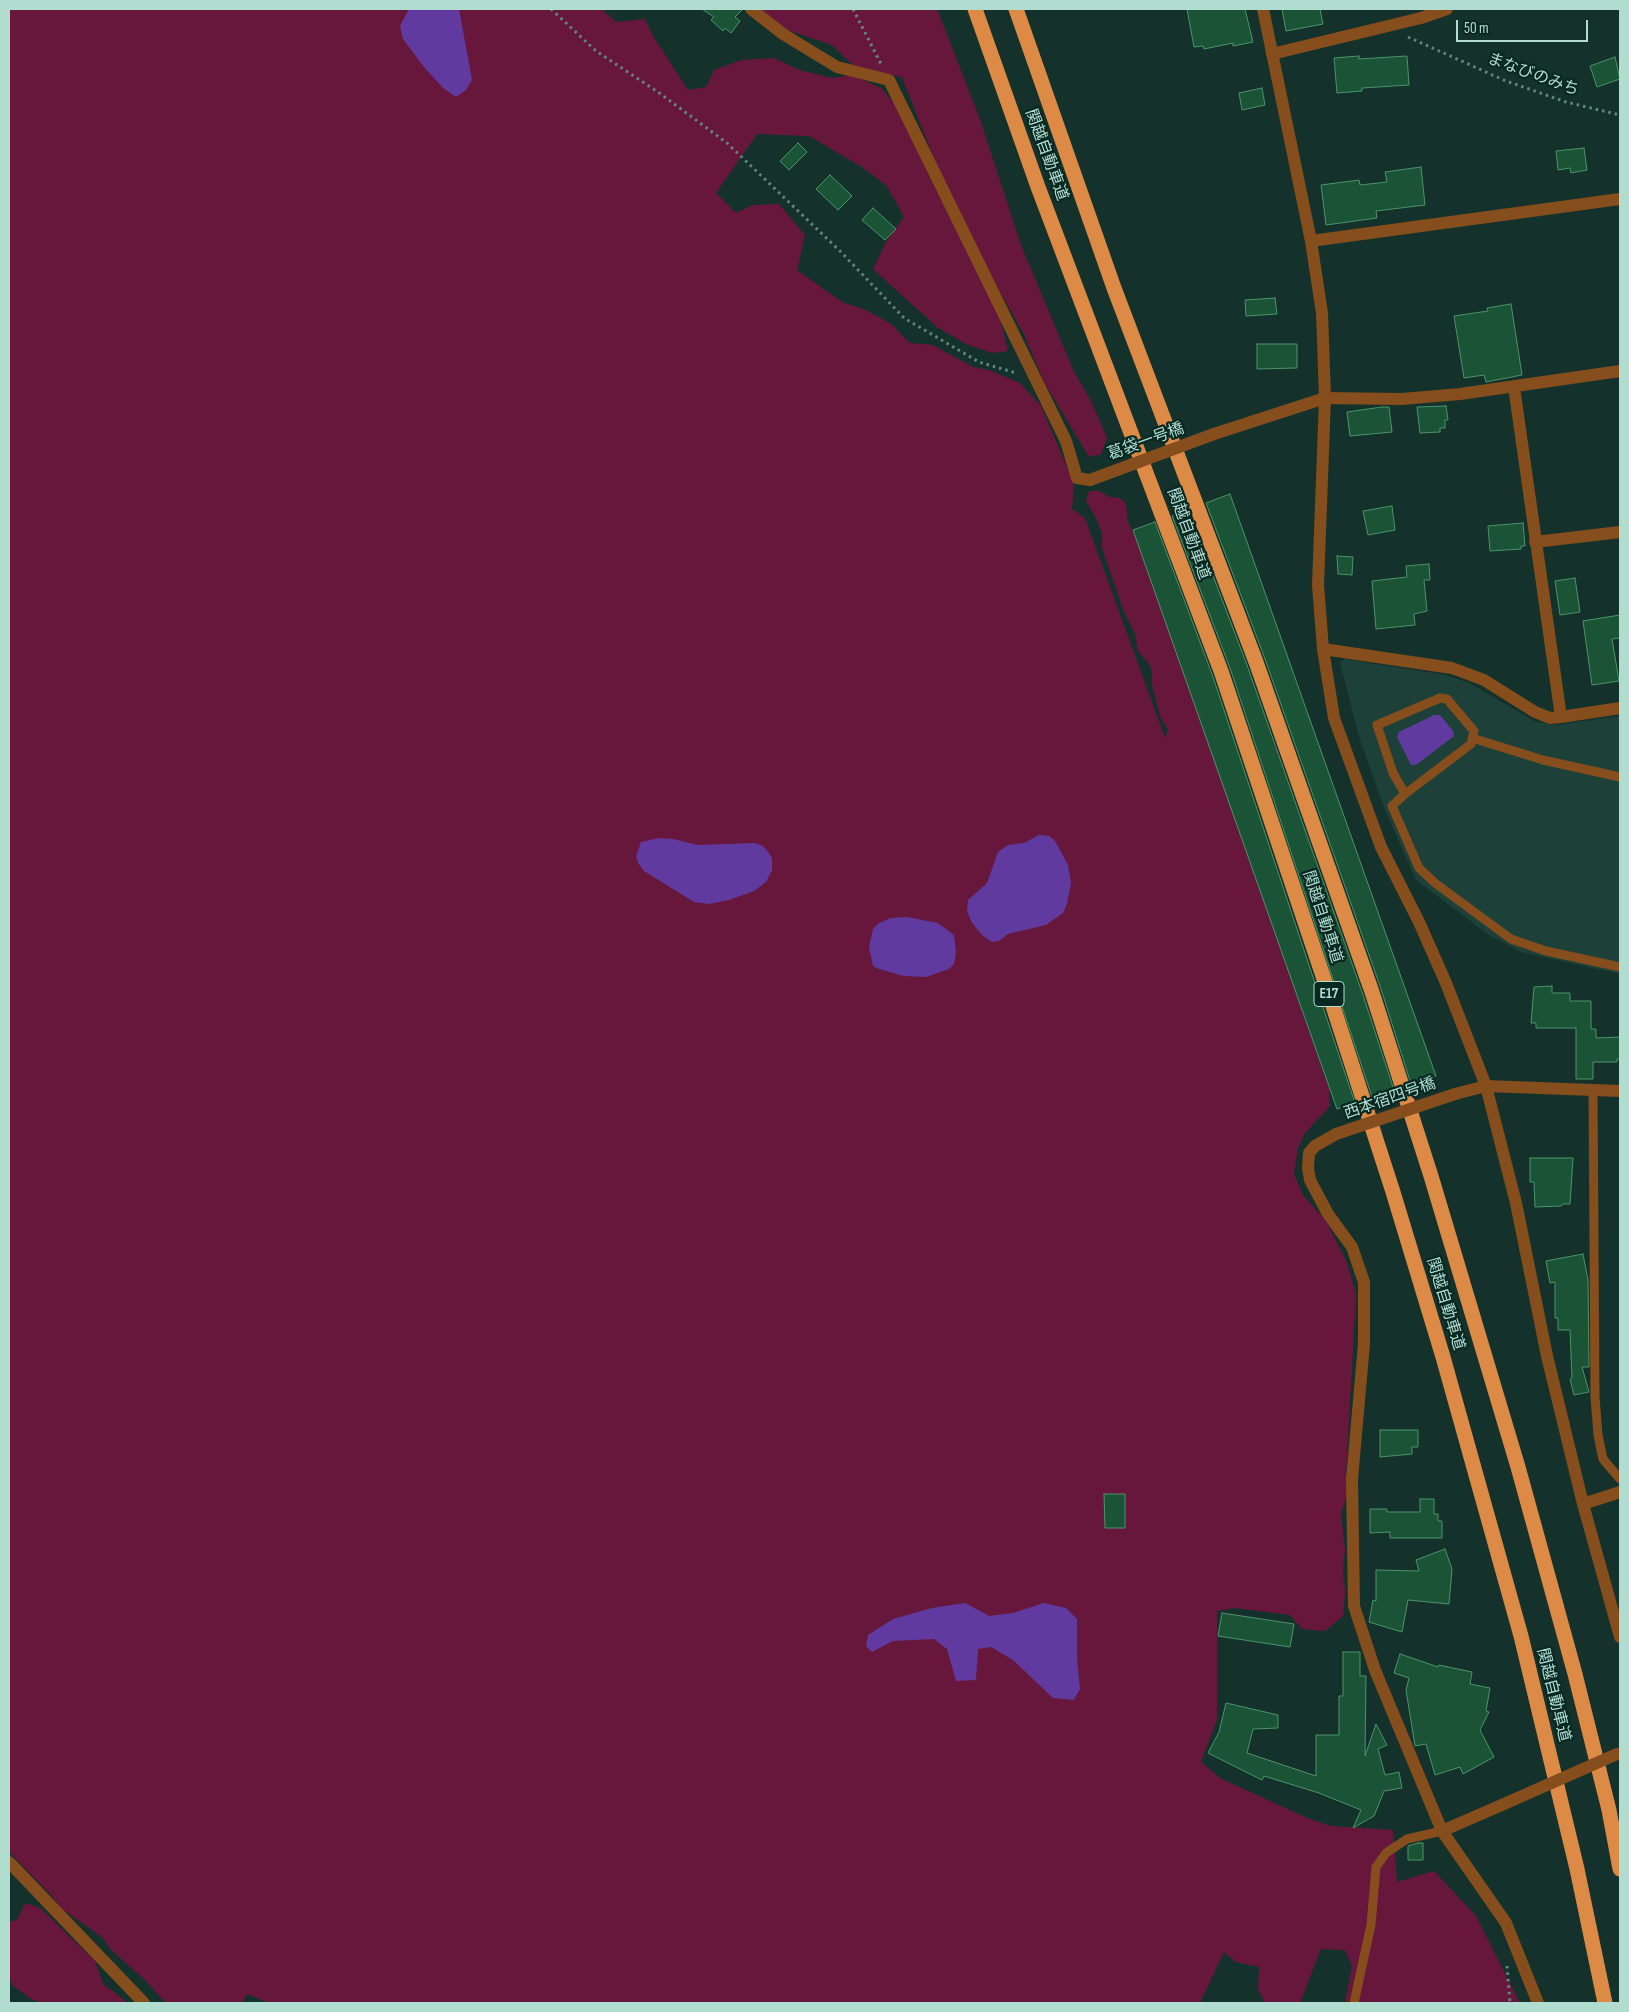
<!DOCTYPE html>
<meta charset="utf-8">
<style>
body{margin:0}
#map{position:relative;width:1629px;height:2012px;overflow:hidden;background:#14322b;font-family:"Sofia Sans Condensed",sans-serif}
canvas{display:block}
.frame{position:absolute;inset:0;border:10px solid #b1ddd1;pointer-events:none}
.scale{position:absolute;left:1456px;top:20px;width:132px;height:22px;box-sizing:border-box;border:2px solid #b1ddd1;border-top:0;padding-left:6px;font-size:15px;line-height:18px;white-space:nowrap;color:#b1ddd1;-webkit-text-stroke:4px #092822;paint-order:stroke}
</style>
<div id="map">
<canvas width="1629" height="2012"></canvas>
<div class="frame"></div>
<div class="scale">50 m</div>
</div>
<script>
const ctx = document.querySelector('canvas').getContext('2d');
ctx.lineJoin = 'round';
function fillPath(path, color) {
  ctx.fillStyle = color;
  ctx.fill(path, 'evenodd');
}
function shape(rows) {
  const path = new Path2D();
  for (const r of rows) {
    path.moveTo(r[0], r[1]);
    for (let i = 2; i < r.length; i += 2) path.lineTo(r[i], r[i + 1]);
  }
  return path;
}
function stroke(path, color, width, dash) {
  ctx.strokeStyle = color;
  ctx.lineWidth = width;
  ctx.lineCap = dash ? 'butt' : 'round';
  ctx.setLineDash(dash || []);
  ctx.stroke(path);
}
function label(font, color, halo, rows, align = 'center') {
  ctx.font = font + ' "Sofia Sans Condensed","Noto Sans JP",sans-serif';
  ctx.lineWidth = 4.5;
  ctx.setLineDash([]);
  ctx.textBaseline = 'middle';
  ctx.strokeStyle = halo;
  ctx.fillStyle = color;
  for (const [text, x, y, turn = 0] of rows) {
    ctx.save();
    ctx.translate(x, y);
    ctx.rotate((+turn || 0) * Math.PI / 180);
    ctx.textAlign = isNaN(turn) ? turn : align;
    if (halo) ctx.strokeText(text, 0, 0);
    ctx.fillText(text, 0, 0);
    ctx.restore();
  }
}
fillPath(shape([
 [1344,659,1446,675,1469,683,1536,722,1555,725,1620,716,1620,974,1521,952,1489,935,1416,880,1385,810,1360,740,1340,663]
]), '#1d4038');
fillPath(shape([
 [9,9,601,9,616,22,645,19,653,36,688,90,706,87,714,70,742,60,774,58,799,70,833,78,852,75,881,88,900,110,929,176,999,315,1008,351,992,353,966,344,937,327,873,269,886,242,904,217,887,186,862,167,809,136,757,134,716,193,736,213,753,205,779,204,805,235,797,270,842,302,866,310,891,324,910,343,933,345,973,367,989,370,1020,383,1041,406,1074,484,1072,509,1085,518,1165,738,1168,730,1160,716,1152,685,1152,671,1148,662,1138,651,1135,634,1123,609,1102,548,1102,534,1097,520,1086,501,1089,491,1100,491,1109,497,1120,498,1126,504,1128,522,1140,546,1329,1089,1330,1106,1305,1133,1298,1148,1294,1174,1303,1195,1326,1221,1347,1263,1356,1295,1346,1473,1347,1495,1341,1513,1345,1551,1343,1569,1345,1593,1343,1616,1325,1631,1302,1629,1290,1615,1235,1608,1217,1611,1217,1720,1201,1762,1220,1778,1307,1818,1331,1826,1393,1830,1397,1882,1434,1871,1476,1916,1520,2003,1345,2003,1352,1966,1345,1950,1321,1949,1300,2003,1265,2003,1258,1989,1259,1967,1236,1962,1224,1952,1200,2003,269,2003,247,1994,242,2003,166,2003,144,1979,110,1949,103,1938,61,1908,51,1895,9,1852],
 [761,9,937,9,980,119,1021,245,1074,372,1092,403,1107,438,1101,454,1089,457,1044,382,1024,334,978,254,943,182,902,77,855,67,832,45,778,27],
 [25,1903,40,1908,95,1961,103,1984,128,2003,44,2003,33,2000,13,1986,9,1977,9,1922,17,1920]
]), '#68173c');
fillPath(shape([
 [409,9,459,9,472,80,466,90,456,97,443,88,424,67,403,39,400,26],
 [1434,715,1440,715,1453,731,1454,736,1416,765,1411,765,1397,737,1399,732],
 [1039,835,1049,836,1055,841,1068,865,1071,883,1067,904,1063,913,1046,925,1008,934,999,941,992,942,983,936,972,923,967,911,968,900,987,883,998,852,1008,845,1024,843],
 [659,838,673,839,698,845,755,843,763,846,769,853,772,858,772,870,766,882,754,891,729,900,709,904,694,902,644,871,638,863,636,856,641,842],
 [907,917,938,923,954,935,956,952,954,964,949,969,926,977,904,976,879,969,873,966,869,947,873,929,879,923,891,918],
 [965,1603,989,1616,1013,1613,1044,1603,1066,1608,1077,1619,1077,1659,1080,1689,1074,1700,1053,1698,1013,1660,991,1647,978,1649,976,1680,956,1681,947,1649,934,1639,893,1641,872,1652,866,1646,868,1635,893,1619,932,1608]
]), '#613a9f');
const building = shape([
 [702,9,743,9,735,17,740,21,731,33,725,28,723,31,711,20,714,17,702,9],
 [1187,9,1245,9,1253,42,1233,46,1233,43,1204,49,1203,46,1194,47,1187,9],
 [1282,9,1320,9,1323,24,1286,31,1282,9],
 [1359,56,1359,59,1407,56,1409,85,1362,88,1362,91,1337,93,1334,58,1359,56],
 [1615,57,1620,79,1597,87,1590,66,1615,57],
 [1262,88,1265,105,1242,110,1239,93,1262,88],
 [798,143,807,152,789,170,780,161,798,143],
 [1584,148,1587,170,1571,173,1570,168,1558,170,1556,151,1584,148],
 [1421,167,1425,205,1376,211,1377,218,1326,225,1321,185,1359,180,1360,185,1387,182,1385,172,1421,167],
 [830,175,852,196,838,210,816,189,830,175],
 [873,208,896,229,885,240,862,220,873,208],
 [1275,298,1277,314,1246,316,1245,300,1275,298],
 [1511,304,1522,375,1486,382,1484,375,1464,378,1454,316,1488,311,1487,308,1511,304],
 [1257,344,1297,344,1297,368,1257,369,1257,344],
 [1446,406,1448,420,1445,420,1445,428,1440,428,1440,432,1420,433,1417,407,1446,406],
 [1382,407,1389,407,1392,432,1350,436,1347,412,1382,407],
 [1230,494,1436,1076,1411,1084,1381,989,1265,659,1206,503,1230,494],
 [1392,506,1395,530,1368,535,1363,511,1392,506],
 [1188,510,1247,665,1363,995,1394,1090,1372,1097,1230,668,1172,516,1188,510],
 [1155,522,1212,674,1355,1103,1337,1109,1133,530,1155,522],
 [1523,523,1525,546,1521,546,1521,549,1490,551,1488,526,1523,523],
 [1337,556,1353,557,1352,575,1338,574,1337,556],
 [1429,564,1430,580,1424,580,1427,611,1414,614,1415,625,1376,629,1372,581,1407,577,1406,566,1429,564],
 [1575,578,1580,612,1560,615,1555,581,1575,578],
 [1620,615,1620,638,1612,639,1619,681,1592,685,1583,621,1620,615],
 [1552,986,1552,993,1570,993,1570,1001,1591,1001,1591,1029,1596,1029,1596,1038,1620,1037,1620,1059,1617,1059,1617,1062,1593,1062,1593,1079,1576,1079,1576,1028,1536,1028,1536,1023,1531,1023,1534,987,1552,986],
 [1530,1158,1573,1158,1570,1204,1563,1204,1561,1206,1535,1207,1534,1182,1530,1182,1530,1158],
 [1583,1254,1588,1280,1589,1367,1582,1367,1589,1392,1574,1395,1570,1379,1572,1378,1570,1330,1558,1330,1558,1318,1555,1318,1555,1282,1550,1283,1546,1261,1583,1254],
 [1380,1430,1418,1430,1418,1447,1412,1447,1412,1454,1380,1457,1380,1430],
 [1104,1494,1125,1494,1125,1528,1105,1528,1104,1494],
 [1420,1499,1434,1499,1434,1514,1438,1514,1438,1521,1442,1521,1442,1538,1390,1538,1390,1532,1370,1533,1370,1509,1387,1509,1387,1512,1420,1512,1420,1499],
 [1445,1549,1452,1569,1449,1604,1408,1600,1402,1632,1369,1622,1373,1600,1376,1601,1376,1570,1419,1571,1416,1560,1445,1549],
 [1222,1613,1294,1624,1290,1647,1218,1636,1222,1613],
 [1343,1652,1360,1652,1360,1676,1366,1676,1365,1756,1376,1724,1387,1745,1378,1749,1385,1775,1399,1772,1402,1788,1384,1791,1374,1816,1353,1828,1361,1810,1319,1793,1264,1776,1262,1780,1208,1753,1219,1732,1226,1703,1278,1715,1278,1728,1253,1729,1247,1753,1316,1776,1316,1735,1339,1735,1339,1696,1343,1696,1343,1652],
 [1400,1654,1438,1667,1439,1665,1472,1672,1470,1684,1490,1688,1486,1711,1489,1712,1480,1730,1494,1757,1463,1774,1460,1767,1435,1775,1426,1744,1415,1746,1406,1690,1409,1678,1394,1673,1400,1654],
 [1418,1843,1423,1843,1423,1860,1408,1860,1408,1846,1418,1843]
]);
fillPath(building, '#1b5336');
stroke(building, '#4c946b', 1);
stroke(shape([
 [551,9,596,51,658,92,727,143,840,251,904,318,979,362,1016,373],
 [853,9,881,64],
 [1408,37,1506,81,1566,102,1620,115],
 [1507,1966,1510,2003]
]), '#62877e', 3, [2.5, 4]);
stroke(shape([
 [1440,698,1447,699,1474,731,1471,744,1405,794,1393,773,1377,725,1440,698],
 [1472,738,1543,760,1620,777],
 [1405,794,1392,806,1419,868,1435,883,1511,939,1546,951,1620,967],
 [1593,1090,1595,1397,1598,1435,1603,1459,1620,1479],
 [1354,2003,1371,1925,1376,1867,1386,1853,1407,1839,1442,1831]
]), '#864d1d', 9);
stroke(shape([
 [751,9,783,34,837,67,889,80,1066,441,1077,478,1090,480],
 [1272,54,1421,18,1447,9],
 [1311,241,1620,199],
 [1514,387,1561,717,1620,708],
 [1214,434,1325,398,1402,399,1460,394,1620,371],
 [1535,542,1620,532],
 [1323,649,1452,668,1484,680,1535,712,1550,718,1561,717],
 [1455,1094,1486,1086,1620,1091],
 [1336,1134,1315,1146,1309,1153,1308,1168,1310,1180,1328,1214,1352,1247,1364,1282,1364,1344,1352,1479,1354,1606,1375,1670,1442,1831,1506,1923,1538,2003],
 [1583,1504,1620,1492],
 [1442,1831,1504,1804],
 [9,1862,144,2003]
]), '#864d1d', 12);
stroke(shape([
 [1263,9,1311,241,1322,313,1325,398,1318,585,1323,649,1334,718,1381,847,1419,922,1446,983,1486,1086,1516,1203,1547,1356,1583,1504,1620,1637]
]), '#864d1d', 12);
stroke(shape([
 [975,9,1038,187,1221,671,1332,1003,1393,1192,1443,1357,1521,1636,1577,1869,1605,2003],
 [1016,9,1114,288,1256,662,1372,992,1431,1176,1518,1467,1575,1674,1609,1810,1620,1869]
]), '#dd8a47', 15);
stroke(shape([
 [1090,480,1214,434],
 [1336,1134,1455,1094],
 [1504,1804,1617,1754]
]), '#864d1d', 12);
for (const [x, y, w] of [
 [1329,994,30]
]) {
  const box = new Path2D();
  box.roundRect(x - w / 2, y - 12.5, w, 25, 4);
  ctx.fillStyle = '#092822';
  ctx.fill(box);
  stroke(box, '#b1ddd1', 1);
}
label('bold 15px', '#b1ddd1', null, [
 ["E17",1329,994]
]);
label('16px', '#b1ddd1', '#092822', [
 ["まなびのみち",1533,75,20],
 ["関越自動車道",1046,155,70],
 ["葛袋一号橋",1146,442,-20],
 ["関越自動車道",1188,534,70],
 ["関越自動車道",1322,917,72],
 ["西本宿四号橋",1390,1099,-19],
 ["関越自動車道",1445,1304,73],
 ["関越自動車道",1553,1695,76]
]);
</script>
